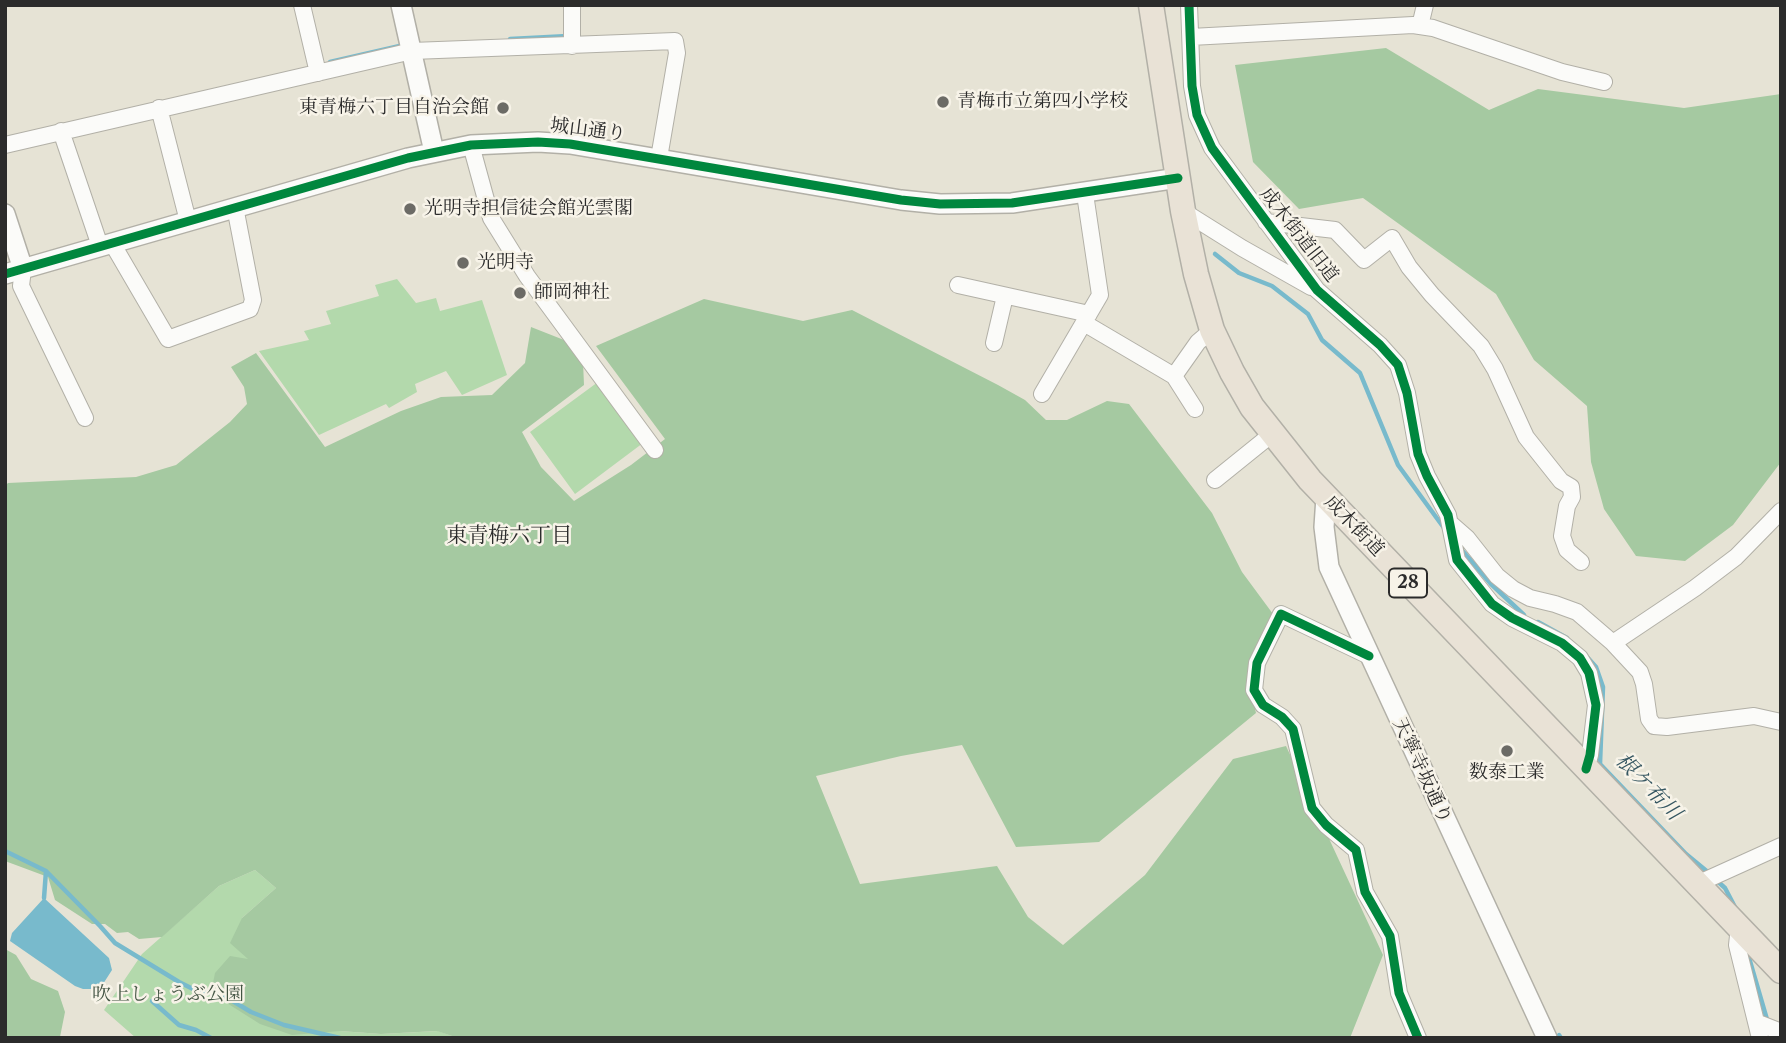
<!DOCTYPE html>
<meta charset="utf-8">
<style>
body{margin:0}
#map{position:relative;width:1786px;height:1043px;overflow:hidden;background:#e6e3d5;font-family:"Libre Caslon Text",serif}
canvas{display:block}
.frame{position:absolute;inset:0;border:7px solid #2b2b2b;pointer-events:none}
</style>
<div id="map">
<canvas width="1786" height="1043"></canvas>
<div class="frame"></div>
</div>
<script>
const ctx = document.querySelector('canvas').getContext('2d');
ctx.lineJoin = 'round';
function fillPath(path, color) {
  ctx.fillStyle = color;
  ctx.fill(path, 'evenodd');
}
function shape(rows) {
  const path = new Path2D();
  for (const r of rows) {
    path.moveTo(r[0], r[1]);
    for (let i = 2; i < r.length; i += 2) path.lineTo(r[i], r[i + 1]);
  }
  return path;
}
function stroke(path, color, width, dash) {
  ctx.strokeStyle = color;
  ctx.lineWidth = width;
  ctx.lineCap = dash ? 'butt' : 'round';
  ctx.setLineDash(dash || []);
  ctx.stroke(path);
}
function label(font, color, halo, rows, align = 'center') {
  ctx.font = font + ' "Libre Caslon Text","Noto Serif JP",serif';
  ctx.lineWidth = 5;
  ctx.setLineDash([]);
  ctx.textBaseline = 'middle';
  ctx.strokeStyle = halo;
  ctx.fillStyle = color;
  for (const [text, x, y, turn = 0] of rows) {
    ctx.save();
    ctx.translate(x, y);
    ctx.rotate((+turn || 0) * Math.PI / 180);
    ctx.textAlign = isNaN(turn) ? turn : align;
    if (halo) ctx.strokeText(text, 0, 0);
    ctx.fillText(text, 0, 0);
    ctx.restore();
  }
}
fillPath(shape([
 [397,279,416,303,436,298,440,311,482,300,507,375,462,395,446,371,415,384,417,392,389,408,386,404,319,435,259,351,309,340,304,331,331,324,326,311,379,296,375,285],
 [598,382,643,443,575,494,530,432],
 [255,870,276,888,242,918,340,1031,381,1034,438,1031,458,1038,136,1038,104,1010,142,954,219,886]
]), '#b3d9ac');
fillPath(shape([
 [1386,48,1489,110,1538,89,1684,108,1781,94,1781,462,1733,525,1685,561,1636,556,1604,509,1591,462,1587,406,1534,360,1496,294,1363,198,1299,209,1253,162,1235,65],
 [704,299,803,321,852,310,998,385,1025,400,1046,420,1067,420,1107,401,1129,404,1212,513,1242,572,1273,614,1248,679,1256,713,1099,842,1016,847,962,745,901,756,816,776,860,884,997,866,1028,917,1063,945,1145,875,1233,759,1286,746,1383,955,1350,1038,458,1038,437,1031,381,1034,340,1031,292,1035,260,1024,211,993,215,973,230,956,248,959,230,943,242,918,276,888,255,870,219,886,162,937,139,939,128,932,117,933,105,924,92,924,55,900,48,877,5,861,5,486,8,483,136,477,176,465,230,422,247,404,244,387,231,367,256,353,325,447,401,411,441,397,492,395,525,363,531,327,564,340,583,362,584,385,522,432,541,467,574,501,631,465,665,439,596,346],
 [5,949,16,955,31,979,58,991,65,1012,60,1037,5,1038]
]), '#a5c9a1');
fillPath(shape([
 [44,898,109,958,112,970,103,984,105,987,101,991,103,999,100,1001,95,989,83,989,75,986,10,941,12,933]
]), '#78bacc');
stroke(shape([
 [510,39,568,36],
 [330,62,404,45],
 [1215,254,1239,273,1272,286,1308,314,1322,340,1360,373,1398,465,1444,528],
 [1460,548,1491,584,1524,615],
 [1538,622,1567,638],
 [1588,658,1596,667,1603,687,1600,764,1686,854,1709,873],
 [5,851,46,871,100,926,115,943,179,982,193,989,221,994,251,1012,284,1025,340,1038],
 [1715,879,1725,888,1736,909],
 [44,898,46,871],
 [1747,951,1768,1023],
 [152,1001,179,1025,196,1030,211,1038],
 [1559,1035,1561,1038]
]), '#78bacc', 4.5);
const minor = shape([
 [302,5,318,73],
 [572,5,572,46],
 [1189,5,1192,86,1197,115,1212,148,1317,290,1380,345,1398,365,1407,393,1418,454,1427,476,1448,515,1457,560,1492,604,1512,618,1562,643,1580,658,1589,673,1596,705,1590,755,1586,769],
 [1420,26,1425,5],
 [1191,37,1413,25,1433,28,1562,72,1604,82],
 [159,108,188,221],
 [61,131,100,246],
 [5,145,412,51,675,41,677,53,659,158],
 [471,145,491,218,527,276,655,450],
 [1183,211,1242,248,1311,287],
 [1266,222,1335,230,1364,260,1392,238,1409,267,1432,295,1481,346,1495,369,1526,437,1561,481,1571,487,1572,497,1567,506,1562,536,1567,550,1581,562],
 [112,243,168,339,250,309,253,300,235,207],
 [23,269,21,286,85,418],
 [958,285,1089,314],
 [1084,323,1174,376,1195,409],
 [994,343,1005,296],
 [1174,376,1198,342,1212,330],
 [1042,394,1100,295,1085,194],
 [1215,480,1272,434],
 [1451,524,1467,538,1497,576,1513,589,1530,598,1555,604,1577,612,1613,643,1640,672,1644,684,1649,719,1654,726,1667,727,1754,716,1781,722],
 [1613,643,1695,588,1736,557,1781,511],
 [1369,656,1281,614,1257,663,1254,690,1263,705,1282,717,1293,729,1312,808,1326,825,1356,850,1365,892,1390,936,1399,993,1418,1038],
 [1697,884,1781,846],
 [1739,927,1737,945,1760,1038],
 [1758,1023,1781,1032]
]);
const tertiary = shape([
 [401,5,434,152],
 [5,214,23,269],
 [5,274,408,158,471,145,538,142,570,144,901,200,940,204,1012,203,1178,178],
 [1326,497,1324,527,1329,567,1547,1038]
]);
const primary = shape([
 [1151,5,1183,211,1196,274,1212,330,1232,372,1252,407,1310,480,1781,971]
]);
stroke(minor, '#b2b0a7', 18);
stroke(tertiary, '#b2b0a7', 22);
stroke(primary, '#b2b0a7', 27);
stroke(minor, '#fbfbf9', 16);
stroke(tertiary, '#fbfbf9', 19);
stroke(primary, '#e9e2d6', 24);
stroke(shape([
 [1189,5,1192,86,1197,115,1212,148,1317,290,1380,345,1398,365,1407,393,1418,454,1427,476,1448,515,1457,560,1492,604,1512,618,1562,643,1580,658,1589,673,1596,705,1590,755,1586,769],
 [5,274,408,158,471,145,538,142,570,144,901,200,940,204,1012,203,1178,178],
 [1369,656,1281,614,1257,663,1254,690,1263,705,1282,717,1293,729,1312,808,1326,825,1356,850,1365,892,1390,936,1399,993,1418,1038]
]), '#00873e', 9);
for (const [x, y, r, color] of [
 [943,102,7,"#6c6b66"],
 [503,108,7,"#6c6b66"],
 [410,209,7,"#6c6b66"],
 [463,263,7,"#6c6b66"],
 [520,293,7,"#6c6b66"],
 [1507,751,7,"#6c6b66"]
]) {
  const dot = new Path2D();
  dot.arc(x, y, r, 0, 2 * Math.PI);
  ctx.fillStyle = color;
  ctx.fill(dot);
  stroke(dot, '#f7f3e8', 2.5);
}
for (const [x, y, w] of [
 [1408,583,38]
]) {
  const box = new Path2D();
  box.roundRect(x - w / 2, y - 14.5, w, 29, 5);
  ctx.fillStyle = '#f7f3e8';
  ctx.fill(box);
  stroke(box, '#2b2b2b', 2);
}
label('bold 18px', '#2b2b2b', null, [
 ["28",1408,583]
]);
label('19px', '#2b2b2b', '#f7f3e8', [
 ["青梅市立第四小学校",957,102],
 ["東青梅六丁目自治会館",489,108,"right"],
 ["光明寺担信徒会館光雲閣",424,209],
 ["光明寺",477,263],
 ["師岡神社",534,293],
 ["数泰工業",1507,773,"center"]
], 'left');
label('19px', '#2b2b2b', '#f7f3e8', [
 ["城山通り",588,130,7],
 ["成木街道旧道",1299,235,52],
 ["成木街道",1354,526,46],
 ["天寧寺坂通り",1422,771,65]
]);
label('19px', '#435443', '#f7f3e8', [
 ["吹上しょうぶ公園",168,995]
]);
label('21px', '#2b2b2b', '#f7f3e8', [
 ["東青梅六丁目",509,536]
]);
label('italic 21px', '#365762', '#f7f3e8', [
 ["根ケ布川",1648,787,46]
]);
</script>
